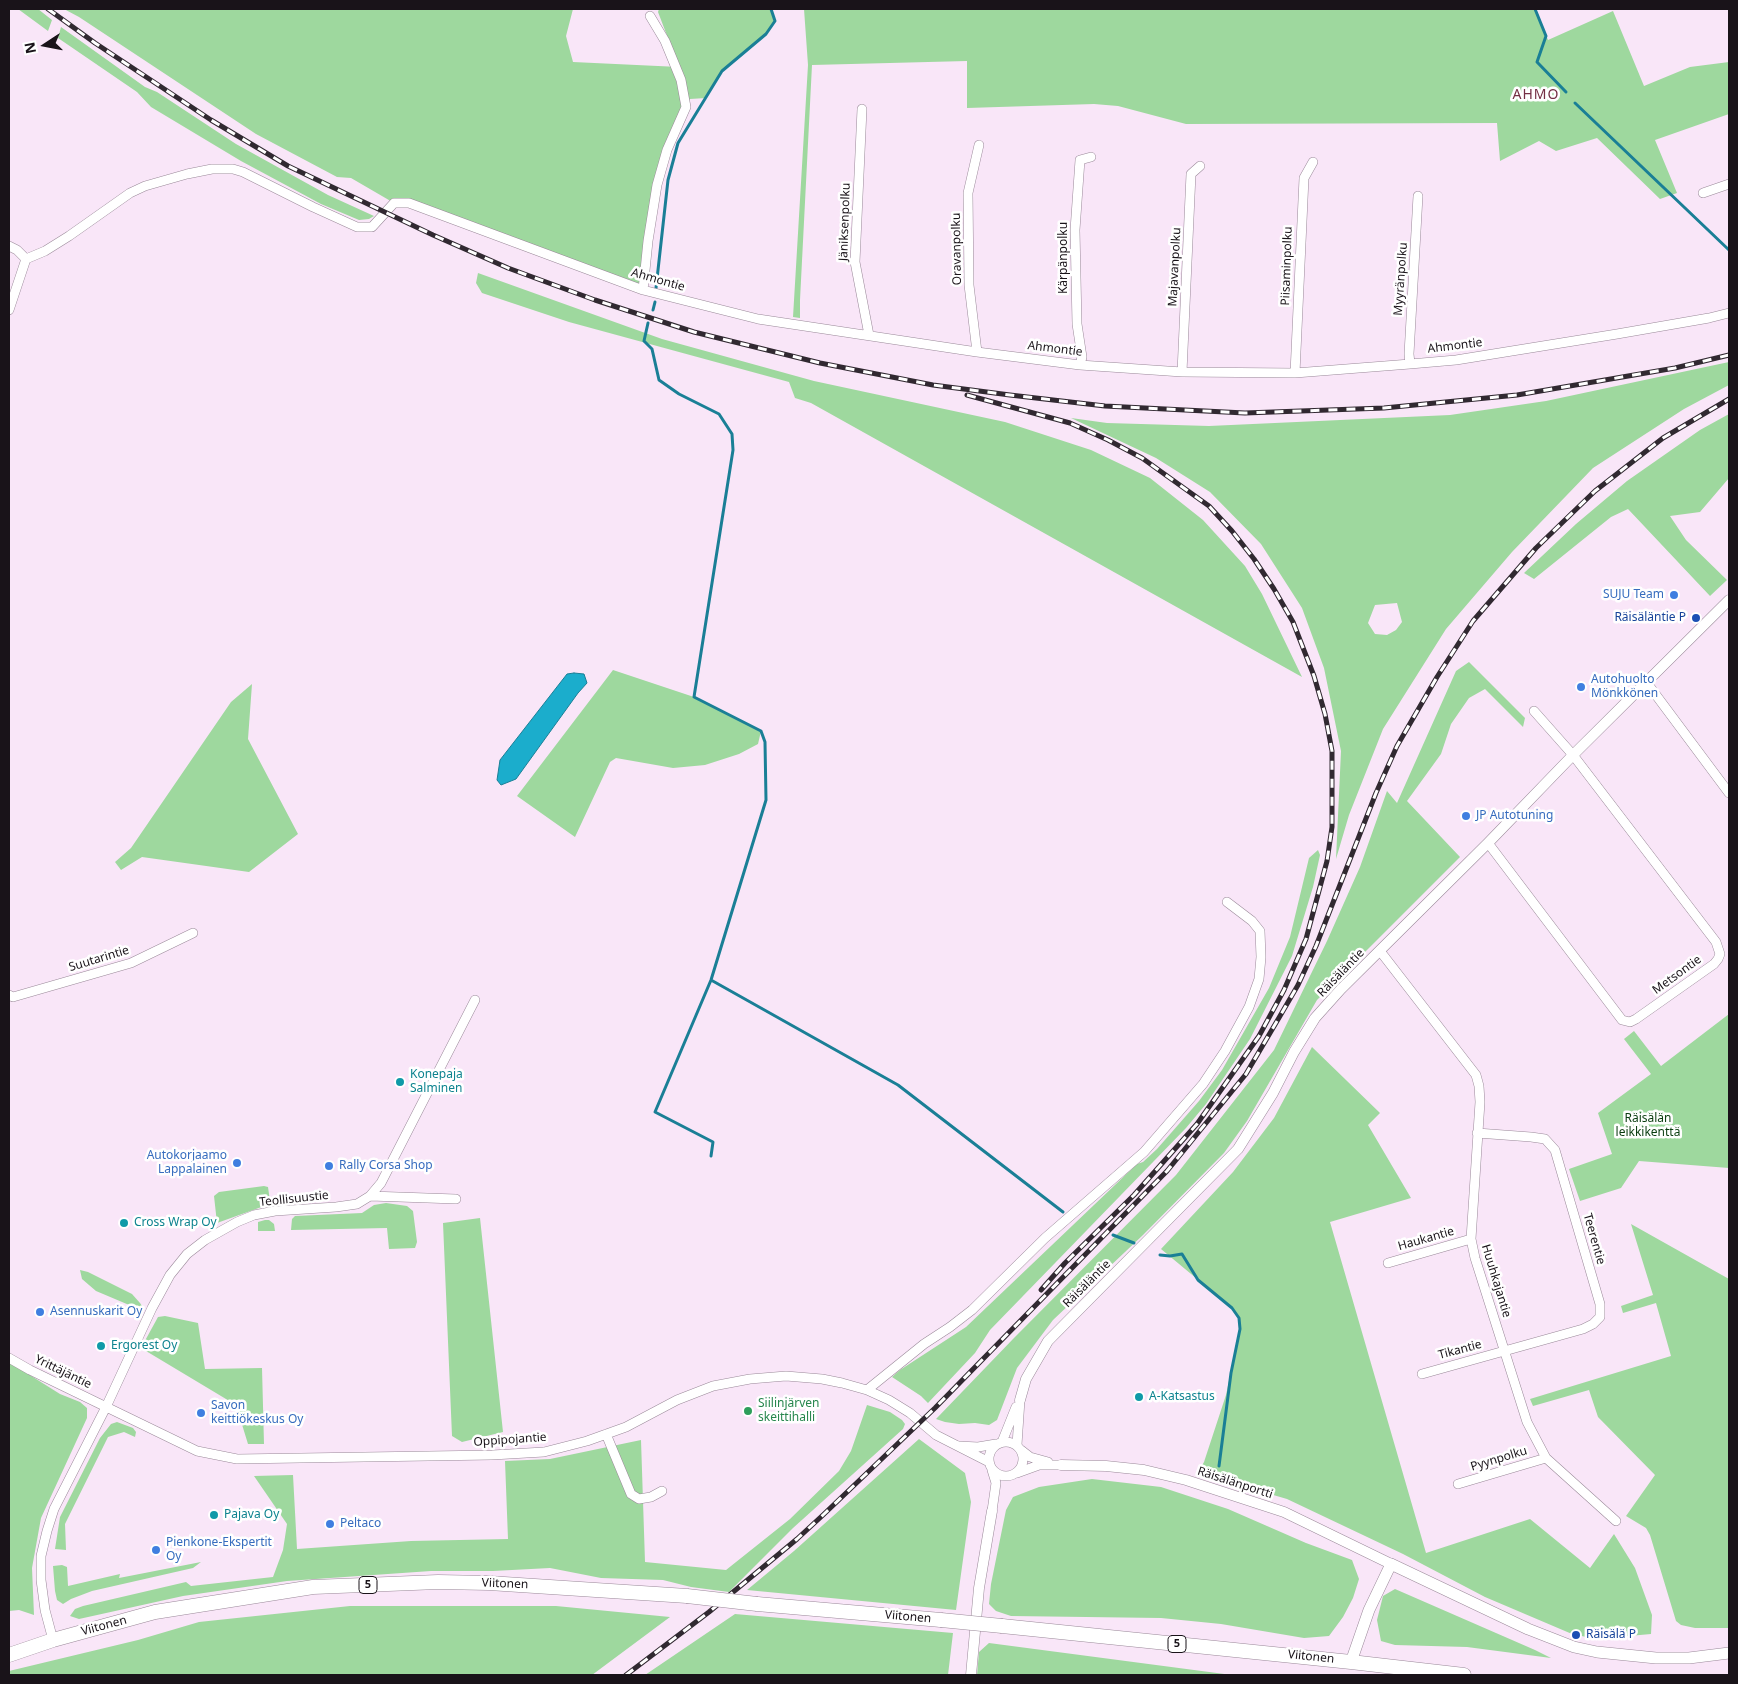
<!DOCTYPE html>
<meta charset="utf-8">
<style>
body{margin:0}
#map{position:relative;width:1738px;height:1684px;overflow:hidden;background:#f9e6f8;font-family:"Noto Sans",sans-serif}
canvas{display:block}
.frame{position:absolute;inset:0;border:10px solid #191319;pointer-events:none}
.north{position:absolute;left:20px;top:20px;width:50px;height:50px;-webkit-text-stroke:4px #fff;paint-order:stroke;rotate:259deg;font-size:14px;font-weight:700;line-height:20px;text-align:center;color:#191319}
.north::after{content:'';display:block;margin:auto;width:18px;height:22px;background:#191319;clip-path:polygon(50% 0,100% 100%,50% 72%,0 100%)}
</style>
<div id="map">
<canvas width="1738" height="1684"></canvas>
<div class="frame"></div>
<div class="north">N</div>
</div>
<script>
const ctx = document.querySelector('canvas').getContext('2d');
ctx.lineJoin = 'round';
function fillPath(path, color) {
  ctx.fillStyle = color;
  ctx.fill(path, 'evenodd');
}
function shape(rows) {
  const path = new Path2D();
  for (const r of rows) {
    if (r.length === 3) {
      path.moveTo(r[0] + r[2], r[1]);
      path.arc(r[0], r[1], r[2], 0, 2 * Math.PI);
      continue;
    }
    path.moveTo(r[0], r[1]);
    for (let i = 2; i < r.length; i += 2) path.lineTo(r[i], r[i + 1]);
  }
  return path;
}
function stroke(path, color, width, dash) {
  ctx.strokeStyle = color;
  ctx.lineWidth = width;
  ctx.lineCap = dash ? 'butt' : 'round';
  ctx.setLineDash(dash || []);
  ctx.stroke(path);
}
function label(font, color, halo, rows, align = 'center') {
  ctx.font = font + ' "Noto Sans",sans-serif';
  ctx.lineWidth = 5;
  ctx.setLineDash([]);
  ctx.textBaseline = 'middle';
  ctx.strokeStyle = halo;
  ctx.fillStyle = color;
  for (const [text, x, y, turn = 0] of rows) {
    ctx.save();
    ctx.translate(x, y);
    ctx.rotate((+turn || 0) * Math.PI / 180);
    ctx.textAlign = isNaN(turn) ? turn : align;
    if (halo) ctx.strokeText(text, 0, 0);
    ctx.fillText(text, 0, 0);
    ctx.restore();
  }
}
fillPath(shape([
 [18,9,38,9,52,20,48,31],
 [64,9,573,9,566,36,573,62,679,67,658,12,659,9,771,9,775,21,766,34,722,71,706,98,690,99,686,107,667,150,643,290,451,219,394,203,351,178,337,177,256,134,79,17],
 [804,9,1535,9,1548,40,1613,11,1644,86,1690,67,1729,62,1729,114,1655,140,1677,193,1660,199,1597,138,1556,151,1539,141,1500,161,1497,123,1186,124,1118,106,1094,104,967,108,967,61,812,65,800,300,800,318,793,317,808,65],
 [61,27,145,87,157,92,236,144,328,195,374,216,369,219,359,220,321,204,241,161,151,107,137,92,58,38],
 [478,273,662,339,814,381,1005,422,1091,450,1150,478,1203,520,1245,566,1262,594,1302,677,811,403,795,398,789,382,569,322,482,293,476,283],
 [1729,362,1729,385,1684,409,1593,468,1512,552,1446,629,1383,729,1349,815,1336,859,1341,751,1324,668,1302,608,1261,544,1210,492,1156,458,1071,418,1107,423,1209,426,1450,415,1546,401],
 [1397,603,1402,622,1396,630,1387,635,1375,634,1368,623,1375,605],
 [1729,414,1729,478,1700,512,1670,516,1686,540,1727,580,1710,596,1628,509,1611,517,1534,579,1524,573,1576,524,1627,481,1700,430],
 [1469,662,1525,718,1523,727,1485,689,1469,698,1451,724,1441,754,1407,801,1460,857,1317,1000,1247,1121,1224,1153,1143,1235,1053,1320,1017,1368,997,1420,989,1425,975,1423,959,1424,945,1422,936,1419,1013,1339,1176,1175,1274,1050,1327,941,1360,867,1387,791,1397,803,1456,671],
 [613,670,694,697,761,731,758,744,739,754,705,765,673,768,616,758,610,762,575,837,517,796],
 [252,684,248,739,298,834,249,872,142,857,121,870,115,862,131,848,231,702],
 [1318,850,1320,855,1313,887,1292,956,1250,1039,1206,1104,1186,1128,990,1330,975,1353,928,1403,921,1396,892,1377,900,1370,966,1327,1137,1164,1143,1162,1157,1149,1199,1101,1222,1070,1269,988,1290,937,1309,858],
 [1729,1014,1729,1168,1639,1161,1621,1188,1580,1201,1569,1169,1612,1154,1598,1113,1651,1074,1624,1039,1634,1031,1661,1066],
 [1312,1047,1380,1113,1368,1125,1411,1198,1330,1222,1426,1553,1530,1519,1590,1568,1614,1534,1635,1568,1652,1615,1651,1634,1596,1639,1572,1634,1485,1597,1403,1554,1287,1499,1198,1473,1204,1462,1226,1395,1240,1329,1239,1318,1232,1308,1161,1249,1233,1172,1274,1118],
 [264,1186,268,1187,270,1201,267,1205,217,1223,214,1196,219,1192],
 [386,1203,407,1206,413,1211,417,1242,415,1248,389,1249,387,1228,291,1230,292,1219,295,1216,362,1213,374,1205],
 [480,1218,503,1432,462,1442,452,1436,443,1223],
 [265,1220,269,1220,274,1224,275,1231,258,1231,258,1222],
 [1631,1224,1729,1279,1729,1628,1695,1628,1681,1625,1676,1621,1650,1535,1646,1528,1626,1516,1655,1475,1598,1417,1589,1390,1533,1406,1530,1399,1671,1356,1656,1303,1623,1313,1621,1306,1653,1295],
 [80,1270,88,1272,132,1294,140,1303,142,1306,141,1310,96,1291,82,1279],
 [165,1316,198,1323,205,1369,262,1368,264,1444,248,1444,236,1405,141,1348,158,1317],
 [9,1362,60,1394,80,1402,87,1408,87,1418,41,1518,32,1568,34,1615,19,1610,9,1611],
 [867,1405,890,1412,902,1420,905,1424,903,1429,793,1528,729,1592,691,1587,663,1580,601,1578,550,1568,493,1571,431,1571,287,1581,183,1596,79,1619,70,1616,75,1609,83,1606,186,1582,191,1586,273,1577,283,1550,287,1524,254,1476,293,1475,297,1549,411,1541,508,1539,505,1461,550,1459,641,1440,645,1562,726,1570,790,1519,839,1471,851,1451],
 [117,1422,133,1428,136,1432,135,1437,124,1432,108,1437,65,1524,66,1550,55,1549,60,1517,100,1438,111,1424],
 [919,1439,965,1473,971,1502,956,1610,747,1590,794,1551],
 [1092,1479,1161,1487,1228,1509,1306,1543,1352,1560,1359,1579,1353,1598,1343,1617,1329,1636,1304,1638,1221,1624,1161,1618,1011,1616,996,1611,989,1604,991,1584,1006,1510,1013,1497,1039,1487],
 [201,1562,193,1568,92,1591,71,1599,63,1604,57,1600,55,1591,53,1566,62,1565,67,1567,68,1586,120,1574,119,1578],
 [1395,1589,1535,1650,1551,1658,1467,1647,1395,1645,1381,1641,1377,1620,1383,1596],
 [350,1606,556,1606,670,1617,592,1675,9,1675,9,1671,138,1640,199,1622],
 [735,1614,953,1633,948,1675,645,1675],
 [989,1643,1232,1675,977,1675,979,1652]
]), '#9ed89e');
const water = shape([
 [574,673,584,674,587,683,578,693,516,779,501,785,497,780,500,760,567,674,574,673]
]);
fillPath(water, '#1badcc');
stroke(water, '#1a7f96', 1);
stroke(shape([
 [1535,9,1546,36,1537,62,1566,92],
 [1575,103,1729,250],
 [656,288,668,180,678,143,722,71,766,34,775,21,771,9],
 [653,310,655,302],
 [648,323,644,341,652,349,659,380,679,394,719,414,732,434,733,450,694,697,761,731,765,742,766,800,711,980,655,1112,713,1142,711,1156],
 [711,980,898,1085,1063,1212],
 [1113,1235,1134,1243],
 [1160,1255,1170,1256,1182,1254,1198,1280,1232,1308,1239,1318,1240,1329,1231,1373,1219,1466]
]), '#1a7f96', 3);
const minor = shape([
 [862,109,855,262,869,335],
 [1703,193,1729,184],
 [9,246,17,250,26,259],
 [26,259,45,251,69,236,130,193,145,186,187,174,212,169,233,169,243,172,313,207,357,227,372,227,394,203,409,203,643,290,758,319,977,352,1080,365,1182,372,1295,373,1410,364,1456,360,1617,334,1709,318,1729,313],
 [643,290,648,241,657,185,667,150,686,107,681,80,665,41,650,16],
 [9,310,26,259],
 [977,352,969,285,968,193,979,145],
 [1410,364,1409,354,1418,196],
 [1080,365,1082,357,1077,324,1075,230,1080,160,1091,157],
 [1182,372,1191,174,1200,166],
 [1295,373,1304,178,1313,162],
 [1647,683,1729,793],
 [1488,843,1622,1020,1630,1022,1636,1019,1714,964,1718,959,1720,954,1716,942,1573,755,1534,711],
 [1380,951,1476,1075,1479,1086,1480,1102,1471,1239,1475,1258,1527,1422,1546,1458,1616,1521],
 [9,995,13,997,131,963,193,933],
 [370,1196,456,1199],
 [1388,1263,1471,1239],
 [9,1358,30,1370,197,1451,237,1459,492,1455,544,1452,587,1441,626,1427,677,1400,713,1386,750,1379,786,1376,822,1379,842,1383,867,1390,889,1400,910,1413,936,1435,989,1462],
 [1422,1374,1583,1329,1593,1324,1600,1317,1600,1304,1555,1150,1545,1139,1531,1137,1477,1133],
 [867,1390,924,1344,950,1327,972,1310,1045,1238,1144,1152,1203,1084,1225,1051,1249,1007,1259,979,1261,957,1260,931,1252,921,1227,902],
 [606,1434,631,1494,639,1499,651,1497,662,1491],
 [1006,1459,17],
 [1002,1442,1016,1407],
 [1017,1445,1020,1400],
 [959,1446,978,1447,996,1444],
 [1021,1450,1030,1457,1048,1462],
 [1017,1473,1039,1465,1061,1465],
 [1458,1484,1546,1458],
 [992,1511,996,1483,992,1470],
 [53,1640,45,1610,41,1580,41,1556,47,1531,54,1509,106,1407,152,1308,170,1275,187,1254,205,1240,237,1222,254,1215,275,1211,336,1207,357,1204,370,1196,381,1183,475,1000]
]);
const tertiary = shape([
 [1020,1400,1026,1379,1048,1341,1238,1149,1273,1093,1294,1052,1315,1018,1341,989,1488,843,1573,755,1729,600],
 [1061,1465,1106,1466,1144,1470,1186,1480,1284,1512,1391,1564],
 [971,1675,979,1588,992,1511]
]);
const secondary = shape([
 [1351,1662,1369,1610,1391,1564,1528,1629,1574,1647,1597,1652,1656,1658,1689,1658,1729,1653]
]);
const trunk = shape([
 [757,1604,941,1620],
 [1002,1626,1351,1662,1464,1675],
 [9,1655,53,1640,155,1612,313,1587,438,1582,489,1583,687,1596]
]);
stroke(minor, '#9a8999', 10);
stroke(tertiary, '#9a8999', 11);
stroke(secondary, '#9a8999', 12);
stroke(trunk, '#9a8999', 15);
stroke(minor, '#fff', 9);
stroke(tertiary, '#fff', 10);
stroke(secondary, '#fff', 11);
stroke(trunk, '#fff', 14);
const rail = shape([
 [48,9,95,43,211,120,288,166,433,235,508,268,595,300,694,332,820,363,933,385,1010,395,1105,406,1245,413,1384,408,1517,395,1675,368,1729,355],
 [967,395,1070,423,1108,440,1142,458,1209,506,1232,531,1254,559,1274,589,1293,622,1314,676,1325,714,1332,751,1332,827,1327,861,1306,939,1284,990,1259,1036,1197,1124,1134,1195,1065,1263,1041,1290],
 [626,1675,709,1612,797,1539,823,1515,935,1408,1167,1171,1246,1074,1280,1016,1298,985,1316,946,1376,793,1397,746,1437,677,1473,621,1536,548,1595,491,1663,438,1729,399]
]);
stroke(rail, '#312931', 5);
stroke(rail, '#fff', 3, [9]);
const trunkBridge = shape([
 [687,1596,757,1604],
 [941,1620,1002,1626]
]);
stroke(trunkBridge, '#9a8999', 15, []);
stroke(trunkBridge, '#fff', 14);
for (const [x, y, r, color] of [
 [1674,595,5,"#3f7fe0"],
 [1696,618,5,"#1a4fb4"],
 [1581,687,5,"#3f7fe0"],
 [1466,816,5,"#3f7fe0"],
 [400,1082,5,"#0f9aa8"],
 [237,1163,5,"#3f7fe0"],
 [329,1166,5,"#3f7fe0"],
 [124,1223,5,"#0f9aa8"],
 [40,1312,5,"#3f7fe0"],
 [101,1346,5,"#0f9aa8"],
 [1139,1397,5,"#0f9aa8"],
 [748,1411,5,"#2e9e5b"],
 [201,1413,5,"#3f7fe0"],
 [214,1515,5,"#0f9aa8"],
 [330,1524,5,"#3f7fe0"],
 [156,1550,5,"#3f7fe0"],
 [1576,1635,5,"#1a4fb4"]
]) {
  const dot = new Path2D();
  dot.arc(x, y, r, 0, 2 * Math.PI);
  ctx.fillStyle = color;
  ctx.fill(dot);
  stroke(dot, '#fff', 2);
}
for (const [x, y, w] of [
 [368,1585,18],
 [1177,1644,18]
]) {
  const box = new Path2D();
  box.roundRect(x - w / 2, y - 8.5, w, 17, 4);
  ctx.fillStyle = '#fff';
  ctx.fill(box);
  stroke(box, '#191319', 1);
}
label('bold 11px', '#191319', null, [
 ["5",368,1585],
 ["5",1177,1644]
]);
label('12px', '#191319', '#fff', [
 ["Jäniksenpolku",845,222,-88],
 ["Oravanpolku",957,249,-91],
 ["Kärpänpolku",1064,258,-90],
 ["Piisaminpolku",1287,266,-88],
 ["Majavanpolku",1175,267,-87],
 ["Myyränpolku",1401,279,-86],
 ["Ahmontie",658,280,16],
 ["Ahmontie",1455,346,-7],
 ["Ahmontie",1055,349,7],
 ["Suutarintie",99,959,-17],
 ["Räisäläntie",1341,973,-46],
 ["Metsontie",1677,975,-36],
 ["Teollisuustie",294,1199,-6],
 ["Haukantie",1426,1239,-16],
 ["Teerentie",1594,1239,74],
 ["Huuhkajantie",1496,1281,73],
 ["Räisäläntie",1087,1284,-45],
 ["Tikantie",1460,1350,-15],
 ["Yrittäjäntie",63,1372,26],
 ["Oppipojantie",510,1440,-4],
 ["Pyynpolku",1499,1459,-17],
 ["Räisälänportti",1235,1483,18],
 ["Viitonen",505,1584,2],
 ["Viitonen",908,1617,5],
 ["Viitonen",104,1626,-15],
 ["Viitonen",1311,1657,6]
]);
label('12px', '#366cbe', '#fff', [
 ["SUJU Team",1664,595,"right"],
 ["Autohuolto",1591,680],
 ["Mönkkönen",1591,694],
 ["JP Autotuning",1476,816],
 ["Autokorjaamo",227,1156,"right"],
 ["Lappalainen",227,1170,"right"],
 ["Rally Corsa Shop",339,1166],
 ["Asennuskarit Oy",50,1312],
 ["Savon",211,1406],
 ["keittiökeskus Oy",211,1420],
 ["Peltaco",340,1524],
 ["Pienkone-Ekspertit",166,1543],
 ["Oy",166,1557]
], 'left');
label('12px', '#164399', '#fff', [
 ["Räisäläntie P",1686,618],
 ["Räisälä P",1586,1635,"left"]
], 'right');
label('12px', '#0d838f', '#fff', [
 ["Konepaja",410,1075],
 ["Salminen",410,1089],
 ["Cross Wrap Oy",134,1223],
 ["Ergorest Oy",111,1346],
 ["A-Katsastus",1149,1397],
 ["Pajava Oy",224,1515]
], 'left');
label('12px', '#093c0f', '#fff', [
 ["Räisälän",1648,1119],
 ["leikkikenttä",1648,1133]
]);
label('12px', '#27864d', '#fff', [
 ["Siilinjärven",758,1404],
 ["skeittihalli",758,1418]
], 'left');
ctx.letterSpacing = '1px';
label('14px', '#742f44', '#fff', [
 ["AHMO",1536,95]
]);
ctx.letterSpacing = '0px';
</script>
